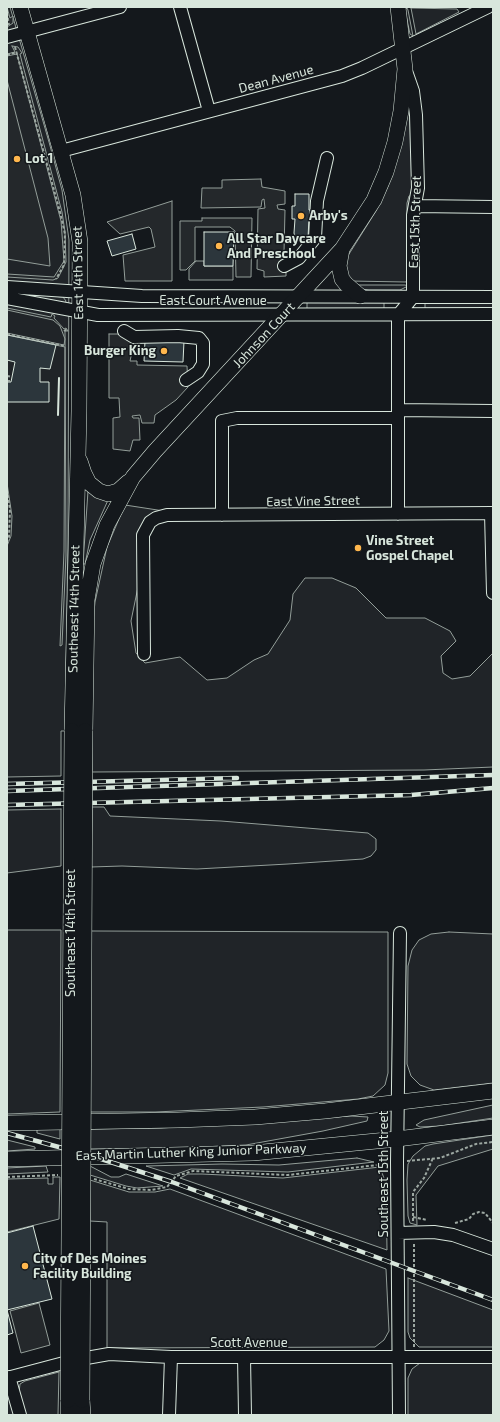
<!DOCTYPE html>
<style>
body{margin:0}
#map{position:relative;width:500px;height:1422px;overflow:hidden;background:#14181c;font-family:"Exo 2",sans-serif}
canvas{display:block}
.frame{position:absolute;inset:0;border:8px solid #d8e6dc;pointer-events:none}
</style>
<div id="map">
<canvas width="500" height="1422"></canvas>
<div class="frame"></div>
</div>
<script>
const ctx = document.querySelector('canvas').getContext('2d');
ctx.lineJoin = 'round';
function fillPath(path, color) {
  ctx.fillStyle = color;
  ctx.fill(path, 'evenodd');
}
function shape(rows) {
  const path = new Path2D();
  for (const r of rows) {
    path.moveTo(r[0], r[1]);
    for (let i = 2; i < r.length; i += 2) path.lineTo(r[i], r[i + 1]);
  }
  return path;
}
function stroke(path, color, width, dash) {
  ctx.strokeStyle = color;
  ctx.lineWidth = width;
  ctx.lineCap = dash ? 'butt' : 'round';
  ctx.setLineDash(dash || []);
  ctx.stroke(path);
}
function label(font, color, halo, rows, align = 'center') {
  ctx.font = font + ' "Exo 2",sans-serif';
  ctx.lineWidth = 3;
  ctx.setLineDash([]);
  ctx.textBaseline = 'middle';
  ctx.strokeStyle = halo;
  ctx.fillStyle = color;
  for (const [text, x, y, turn = 0] of rows) {
    ctx.save();
    ctx.translate(x, y);
    ctx.rotate((+turn || 0) * Math.PI / 180);
    ctx.textAlign = isNaN(turn) ? turn : align;
    if (halo) ctx.strokeText(text, 0, 0);
    ctx.fillText(text, 0, 0);
    ctx.restore();
  }
}
const green = shape([
 [7,7,10,7,49,142,62,190,69,240,68,536,65,731,61,731,61,776,7,777,7,7],
 [407,8,408,10,413,36,410,34,405,10,407,8],
 [411,8,457,9,459,12,416,34,411,8],
 [410,100,413,195,409,196,407,203,407,280,406,282,349,281,344,262,376,211,388,186,410,100],
 [196,261,204,261,204,266,233,266,233,280,189,280,189,269,196,261],
 [356,285,405,285,408,286,400,290,369,290,361,289,356,285],
 [307,302,384,302,384,309,307,309,307,302],
 [425,302,493,302,493,309,425,309,425,302],
 [88,491,109,498,90,540,85,564,83,564,88,491],
 [125,505,164,511,153,514,131,621,136,653,145,663,180,657,207,680,227,678,254,660,268,654,290,620,293,594,305,578,332,578,356,588,386,618,425,618,450,631,456,641,441,656,443,673,452,679,470,676,493,653,493,767,424,770,92,772,92,631,95,602,107,547,125,505],
 [92,807,104,807,110,816,221,821,368,833,376,839,376,850,371,856,363,859,288,864,197,869,122,866,91,867,92,807],
 [61,809,61,866,7,873,7,810,61,809],
 [7,930,61,930,60,1112,7,1114,7,930],
 [91,931,388,932,388,1073,385,1085,373,1096,358,1099,263,1107,155,1112,90,1112,91,931],
 [449,932,493,934,493,1083,434,1090,420,1085,411,1076,407,1064,408,966,412,950,419,940,431,934,449,932],
 [493,1105,493,1118,440,1126,420,1127,416,1125,424,1120,493,1105],
 [351,1116,368,1117,367,1121,323,1131,246,1145,158,1149,90,1149,90,1129,161,1128,351,1116],
 [37,1129,60,1129,60,1139,37,1133,37,1129],
 [493,1135,493,1149,438,1166,416,1195,417,1225,410,1223,408,1216,407,1180,408,1164,413,1156,425,1146,433,1144,493,1135],
 [7,1140,35,1147,35,1149,7,1151,7,1140],
 [357,1158,374,1162,288,1172,191,1169,174,1175,146,1166,222,1164,279,1165,357,1158],
 [46,1166,48,1172,7,1174,7,1168,46,1166],
 [90,1166,111,1177,119,1177,126,1174,163,1186,137,1188,126,1186,90,1175,90,1166],
 [380,1167,386,1184,387,1250,180,1178,188,1174,202,1174,283,1178,380,1167],
 [53,1177,60,1177,59,1219,7,1232,7,1179,48,1178,48,1184,53,1184,53,1177],
 [90,1180,129,1192,155,1192,170,1189,386,1269,389,1331,384,1340,375,1347,107,1348,107,1222,90,1221,90,1180],
 [408,1278,493,1310,493,1347,419,1347,410,1338,408,1332,408,1278],
 [420,1363,493,1363,493,1415,408,1415,408,1378,412,1369,420,1363],
 [59,1372,58,1415,25,1415,19,1393,20,1384,25,1381,59,1372],
 [7,1391,15,1415,7,1415,7,1391]
]);
fillPath(green, '#202428');
stroke(green, '#939e99', 1);
const parking = shape([
 [7,7,10,18,13,16,13,23,7,27,7,7],
 [12,46,18,47,22,53,20,54,22,62,62,212,65,232,66,262,58,278,53,280,7,277,7,274,54,277,64,261,61,221,17,54,7,56,7,54,15,52,12,46],
 [7,80,48,238,50,266,7,259,7,80],
 [261,179,262,187,285,191,285,204,277,205,278,209,285,210,284,252,278,252,276,255,278,257,286,258,286,276,264,277,264,271,257,269,258,209,265,208,264,199,262,200,261,207,201,208,202,188,222,188,222,180,261,179],
 [172,201,172,281,125,281,123,255,155,247,151,229,149,227,120,234,107,222,172,201],
 [202,218,252,218,251,277,236,277,235,231,230,227,195,227,195,261,186,270,180,270,180,221,202,221,202,218],
 [18,293,63,297,66,301,65,303,18,295,18,293],
 [7,308,51,317,52,314,55,316,54,318,64,329,66,328,68,331,65,331,66,555,62,645,60,646,64,551,65,347,7,335,7,333,64,345,65,339,60,326,53,320,7,310,7,308],
 [109,334,136,334,130,361,137,361,137,365,187,366,188,387,176,400,155,415,154,423,142,423,140,415,132,416,133,418,139,418,140,440,133,440,130,451,113,449,113,418,120,417,119,398,109,398,109,334],
 [7,483,12,516,11,536,7,546,7,483],
 [39,1303,50,1345,21,1353,10,1311,39,1303]
]);
fillPath(parking, '#24282b');
stroke(parking, '#939e99', 1);
const building = shape([
 [295,194,309,194,309,210,311,210,311,218,309,218,308,238,304,238,304,241,299,241,299,237,295,237,294,233,295,219,292,219,292,206,295,206,295,194],
 [204,232,234,232,233,266,204,266,204,232],
 [132,234,136,249,112,256,107,241,132,234],
 [7,335,56,345,50,369,40,368,40,382,49,382,49,402,7,402,7,382,11,382,15,362,7,360,7,335],
 [145,341,184,341,183,362,144,361,145,341],
 [33,1226,52,1299,7,1310,13,1333,7,1335,7,1233,33,1226]
]);
fillPath(building, '#2c363c');
stroke(building, '#d8e6dc', 1);
const minor = shape([
 [180,7,209,111],
 [7,37,120,7],
 [61,151,342,76,362,68,488,7],
 [416,206,493,207],
 [284,266,299,258,315,238,317,201,327,158],
 [7,287,142,296,493,297],
 [7,298,98,315,493,314],
 [124,331,134,337,178,336,199,338,203,343,203,364,198,372,186,380],
 [398,410,493,411],
 [491,513,493,593],
 [398,514,398,315,413,297,413,215,418,188,416,115,413,91,406,71],
 [222,515,222,421,237,418,398,418],
 [144,654,143,535,150,522,156,518,167,515,493,513],
 [398,1233,434,1232,453,1235,493,1249],
 [244,1357,245,1415],
 [9,1377,20,1415],
 [7,1378,75,1360,109,1354,171,1357,493,1357],
 [169,1415,171,1357],
 [399,1415,397,1162,400,933]
]);
const major = shape([
 [20,7,73,195,80,242,79,411,72,731],
 [342,249,339,266,342,279,346,284,360,296],
 [80,461,84,473,89,483,99,491,108,494,118,491,128,482],
 [85,731,87,600,93,564,107,525,133,477,155,451,342,249,374,200,386,172,395,142,401,111,405,69,398,7],
 [7,1123,178,1120,255,1117,325,1111,493,1091],
 [7,1159,253,1153,397,1139,493,1127],
 [82,1400,83,1415],
 [68,1415,68,1400]
]);
stroke(minor, '#d8e6dc', 14);
stroke(major, '#d8e6dc', 16);
stroke(shape([
 [7,13,9,25],
 [15,47,60,212,65,234,64,265,56,279],
 [7,55,17,52],
 [64,331,67,329],
 [7,334,65,346],
 [7,376,12,377],
 [7,381,11,381],
 [7,490,10,509,9,537,7,541],
 [407,1161,440,1158,476,1144,493,1142],
 [7,1177,58,1175],
 [94,1179,129,1189,151,1190,167,1187,176,1176,193,1171,288,1175,387,1164],
 [413,1217,427,1220],
 [413,1221,413,1192,424,1178,433,1158],
 [455,1223,469,1219,473,1214,479,1212,485,1213,493,1223],
 [414,1244,414,1347]
]), '#9da8a2', 2, [3, 2]);
stroke(minor, '#14181c', 12);
stroke(major, '#14181c', 15);
const rail = shape([
 [7,784,237,778],
 [7,791,493,775],
 [7,805,411,795,493,788],
 [7,1133,92,1156,172,1182,493,1300]
]);
stroke(rail, '#d8e6dc', 4.5);
stroke(rail, '#14181c', 3, [9]);
const majorBridge = shape([
 [68,1400,72,731],
 [82,1400,85,731]
]);
stroke(majorBridge, '#d8e6dc', 16, []);
stroke(majorBridge, '#14181c', 15);
stroke(shape([
 [58,415,59,378]
]), '#d8e6dc', 2);
for (const [x, y, r, color] of [
 [17,159,4,"#ffb74d"],
 [301,216,4,"#ffb74d"],
 [219,246,4,"#ffb74d"],
 [164,351,4,"#ffb74d"],
 [358,548,4,"#ffb74d"],
 [25,1266,4,"#ffb74d"]
]) {
  const dot = new Path2D();
  dot.arc(x, y, r, 0, 2 * Math.PI);
  ctx.fillStyle = color;
  ctx.fill(dot);
  stroke(dot, '#14181c', 1.5);
}
label('13px', '#d8e6dc', '#14181c', [
 ["Dean Avenue",276,79,-15],
 ["East 15th Street",415,222,-88],
 ["East 14th Street",78,273,-91],
 ["East Court Avenue",213,301],
 ["Johnson Court",264,335,-47],
 ["East Vine Street",313,501,-1],
 ["Southeast 14th Street",74,609,-89],
 ["Southeast 14th Street",71,933,-90],
 ["East Martin Luther King Junior Parkway",191,1152,-2],
 ["Southeast 15th Street",384,1174,-90],
 ["Scott Avenue",249,1343]
]);
label('bold 13px', '#d8e6dc', '#14181c', [
 ["Lot 1",25,159],
 ["Arby's",309,216],
 ["All Star Daycare",227,239],
 ["And Preschool",227,254],
 ["Burger King",156,351,"right"],
 ["Vine Street",366,541],
 ["Gospel Chapel",366,556],
 ["City of Des Moines",33,1259],
 ["Facility Building",33,1274]
], 'left');
</script>
